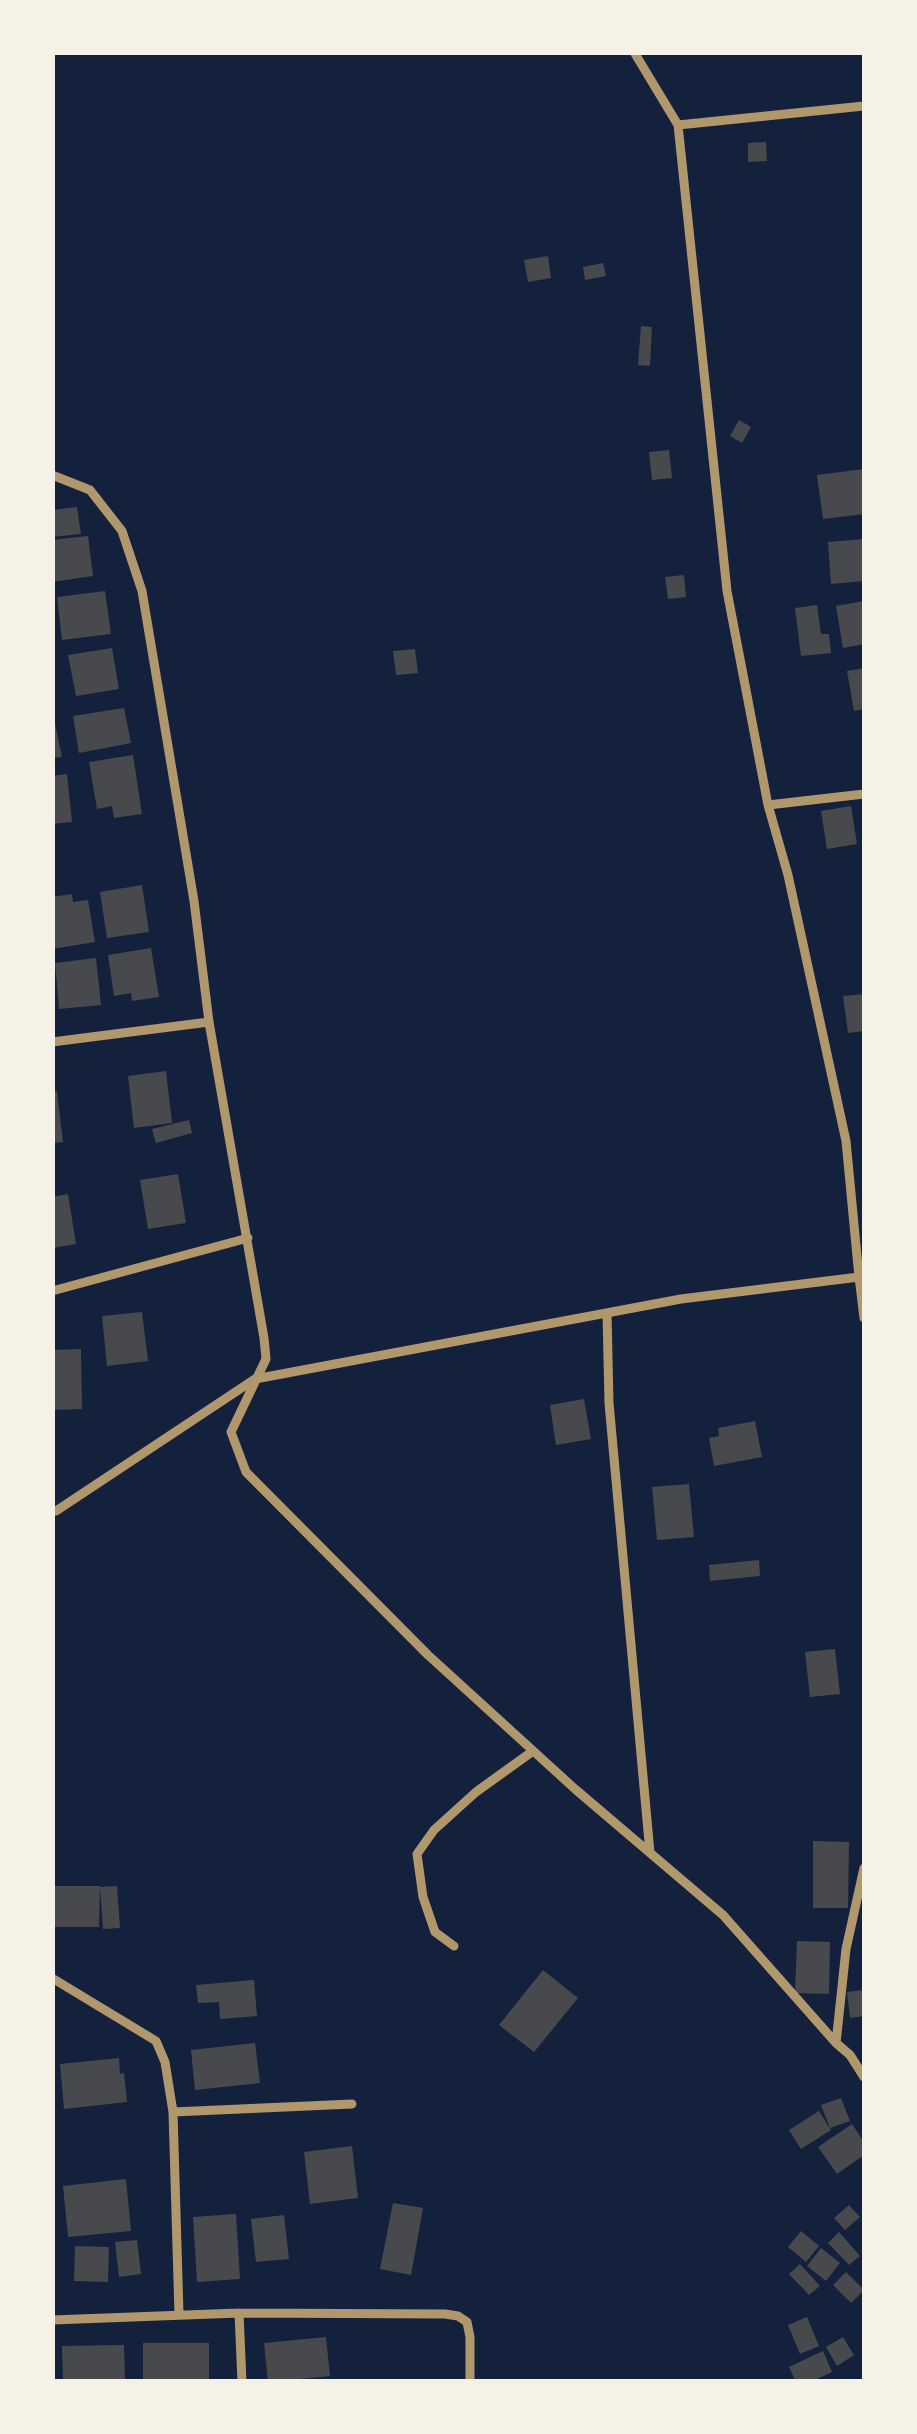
<!DOCTYPE html>
<style>
body{margin:0}
#map{position:relative;width:917px;height:2434px;overflow:hidden;background:#14213d;font-family:Jost,sans-serif}
canvas{display:block}
.frame{position:absolute;inset:0;border:55px solid #f6f1e7;pointer-events:none}
</style>
<div id="map">
<canvas width="917" height="2434"></canvas>
<div class="frame"></div>
</div>
<script>
const ctx = document.querySelector('canvas').getContext('2d');
ctx.lineJoin = 'round';
function fillPath(path, color) {
  ctx.fillStyle = color;
  ctx.fill(path, 'evenodd');
}
function shape(rows) {
  const path = new Path2D();
  for (const r of rows) {
    path.moveTo(r[0], r[1]);
    for (let i = 2; i < r.length; i += 2) path.lineTo(r[i], r[i + 1]);
  }
  return path;
}
function stroke(path, color, width, dash) {
  ctx.strokeStyle = color;
  ctx.lineWidth = width;
  ctx.lineCap = dash ? 'butt' : 'round';
  ctx.setLineDash(dash || []);
  ctx.stroke(path);
}
fillPath(shape([
 [766,142,767,161,748,162,748,143],
 [548,256,551,278,528,282,524,260],
 [603,263,606,276,585,280,583,267],
 [641,326,652,327,650,366,638,365],
 [739,420,751,427,742,443,730,436],
 [669,450,672,478,652,480,649,452],
 [864,469,864,514,823,519,817,475],
 [77,507,81,534,52,537,52,510],
 [88,536,93,576,52,582,52,540],
 [864,539,864,581,831,584,828,542],
 [684,575,686,597,668,599,665,577],
 [105,591,111,634,62,640,57,597],
 [864,601,864,644,843,648,836,606],
 [817,605,821,634,829,634,831,653,801,656,795,608],
 [112,648,119,689,76,696,68,655],
 [415,649,418,673,396,675,393,651],
 [864,668,864,709,854,711,847,671],
 [124,708,131,743,79,753,73,716],
 [52,709,62,757,52,758],
 [133,755,142,814,114,818,112,806,97,809,89,762],
 [67,774,72,822,52,824,52,776],
 [851,806,857,844,827,849,821,811],
 [142,885,149,932,107,938,100,892],
 [72,894,73,902,88,900,95,942,52,949,52,897],
 [151,948,159,997,132,1001,131,993,114,996,108,955],
 [96,958,101,1005,59,1009,55,963],
 [864,994,864,1031,848,1033,843,996],
 [166,1071,172,1123,134,1128,128,1076],
 [57,1091,63,1142,52,1143,52,1092],
 [189,1120,192,1133,156,1143,152,1129],
 [178,1174,186,1223,148,1229,140,1180],
 [68,1194,76,1244,52,1248,52,1197],
 [142,1312,148,1361,107,1366,102,1316],
 [81,1349,82,1409,52,1410,52,1350],
 [584,1399,591,1439,556,1445,550,1405],
 [755,1421,762,1457,714,1466,709,1438,719,1436,718,1428],
 [689,1484,694,1537,657,1540,652,1487],
 [759,1560,760,1576,710,1581,709,1565],
 [835,1649,840,1694,810,1697,805,1652],
 [813,1841,849,1842,848,1908,813,1908],
 [52,1886,100,1886,99,1927,52,1927],
 [117,1886,120,1928,103,1929,100,1887],
 [797,1941,830,1942,829,1994,795,1993],
 [543,1970,578,1998,534,2052,499,2025],
 [254,1980,257,2016,220,2019,219,2002,198,2003,196,1985],
 [864,1990,864,2016,850,2018,847,1992],
 [255,2043,260,2083,195,2090,191,2050],
 [119,2058,120,2074,124,2073,127,2102,64,2109,60,2064],
 [841,2098,850,2121,830,2128,821,2105],
 [819,2111,831,2130,801,2149,789,2130],
 [852,2124,864,2142,864,2155,837,2174,818,2147],
 [352,2146,358,2198,310,2204,304,2152],
 [126,2179,131,2231,68,2237,63,2186],
 [393,2203,423,2208,411,2275,380,2269],
 [849,2205,860,2217,845,2230,834,2218],
 [236,2214,240,2279,197,2282,193,2217],
 [284,2215,289,2259,256,2262,251,2219],
 [801,2231,819,2246,806,2262,788,2247],
 [839,2232,860,2256,849,2265,828,2243],
 [137,2240,141,2274,119,2277,115,2242],
 [75,2246,109,2247,108,2282,74,2281],
 [821,2248,840,2263,826,2281,807,2266],
 [800,2264,820,2286,809,2295,789,2274],
 [846,2272,864,2290,851,2303,833,2285],
 [807,2317,819,2346,800,2354,788,2325],
 [326,2337,330,2376,268,2382,264,2343],
 [843,2337,854,2355,837,2366,826,2347],
 [143,2343,209,2343,209,2382,143,2381],
 [124,2345,125,2380,63,2381,62,2346],
 [823,2351,832,2372,811,2382,796,2382,789,2367]
]), '#48494c');
stroke(shape([
 [678,125,864,106],
 [52,475,90,490,122,531,142,591,194,901,209,1022,264,1338,266,1359,231,1432,246,1472,428,1655,575,1789,723,1915,836,2043,850,2055,864,2077],
 [768,805,864,794],
 [52,1042,209,1022],
 [859,1277,864,1318],
 [52,1291,248,1238],
 [607,1313,609,1403,650,1853],
 [56,1511,255,1379,681,1299,859,1277,846,1141,788,875,768,805,727,591,678,125,634,52],
 [454,1946,435,1932,423,1897,417,1854,434,1830,476,1792,533,1751],
 [52,1978,156,2041,165,2062,173,2112,179,2314],
 [836,2043,846,1949,864,1868],
 [173,2112,352,2104],
 [239,2313,242,2382],
 [52,2320,239,2313,445,2314,458,2316,467,2322,470,2337,470,2382]
]), '#b1986c', 9);
</script>
